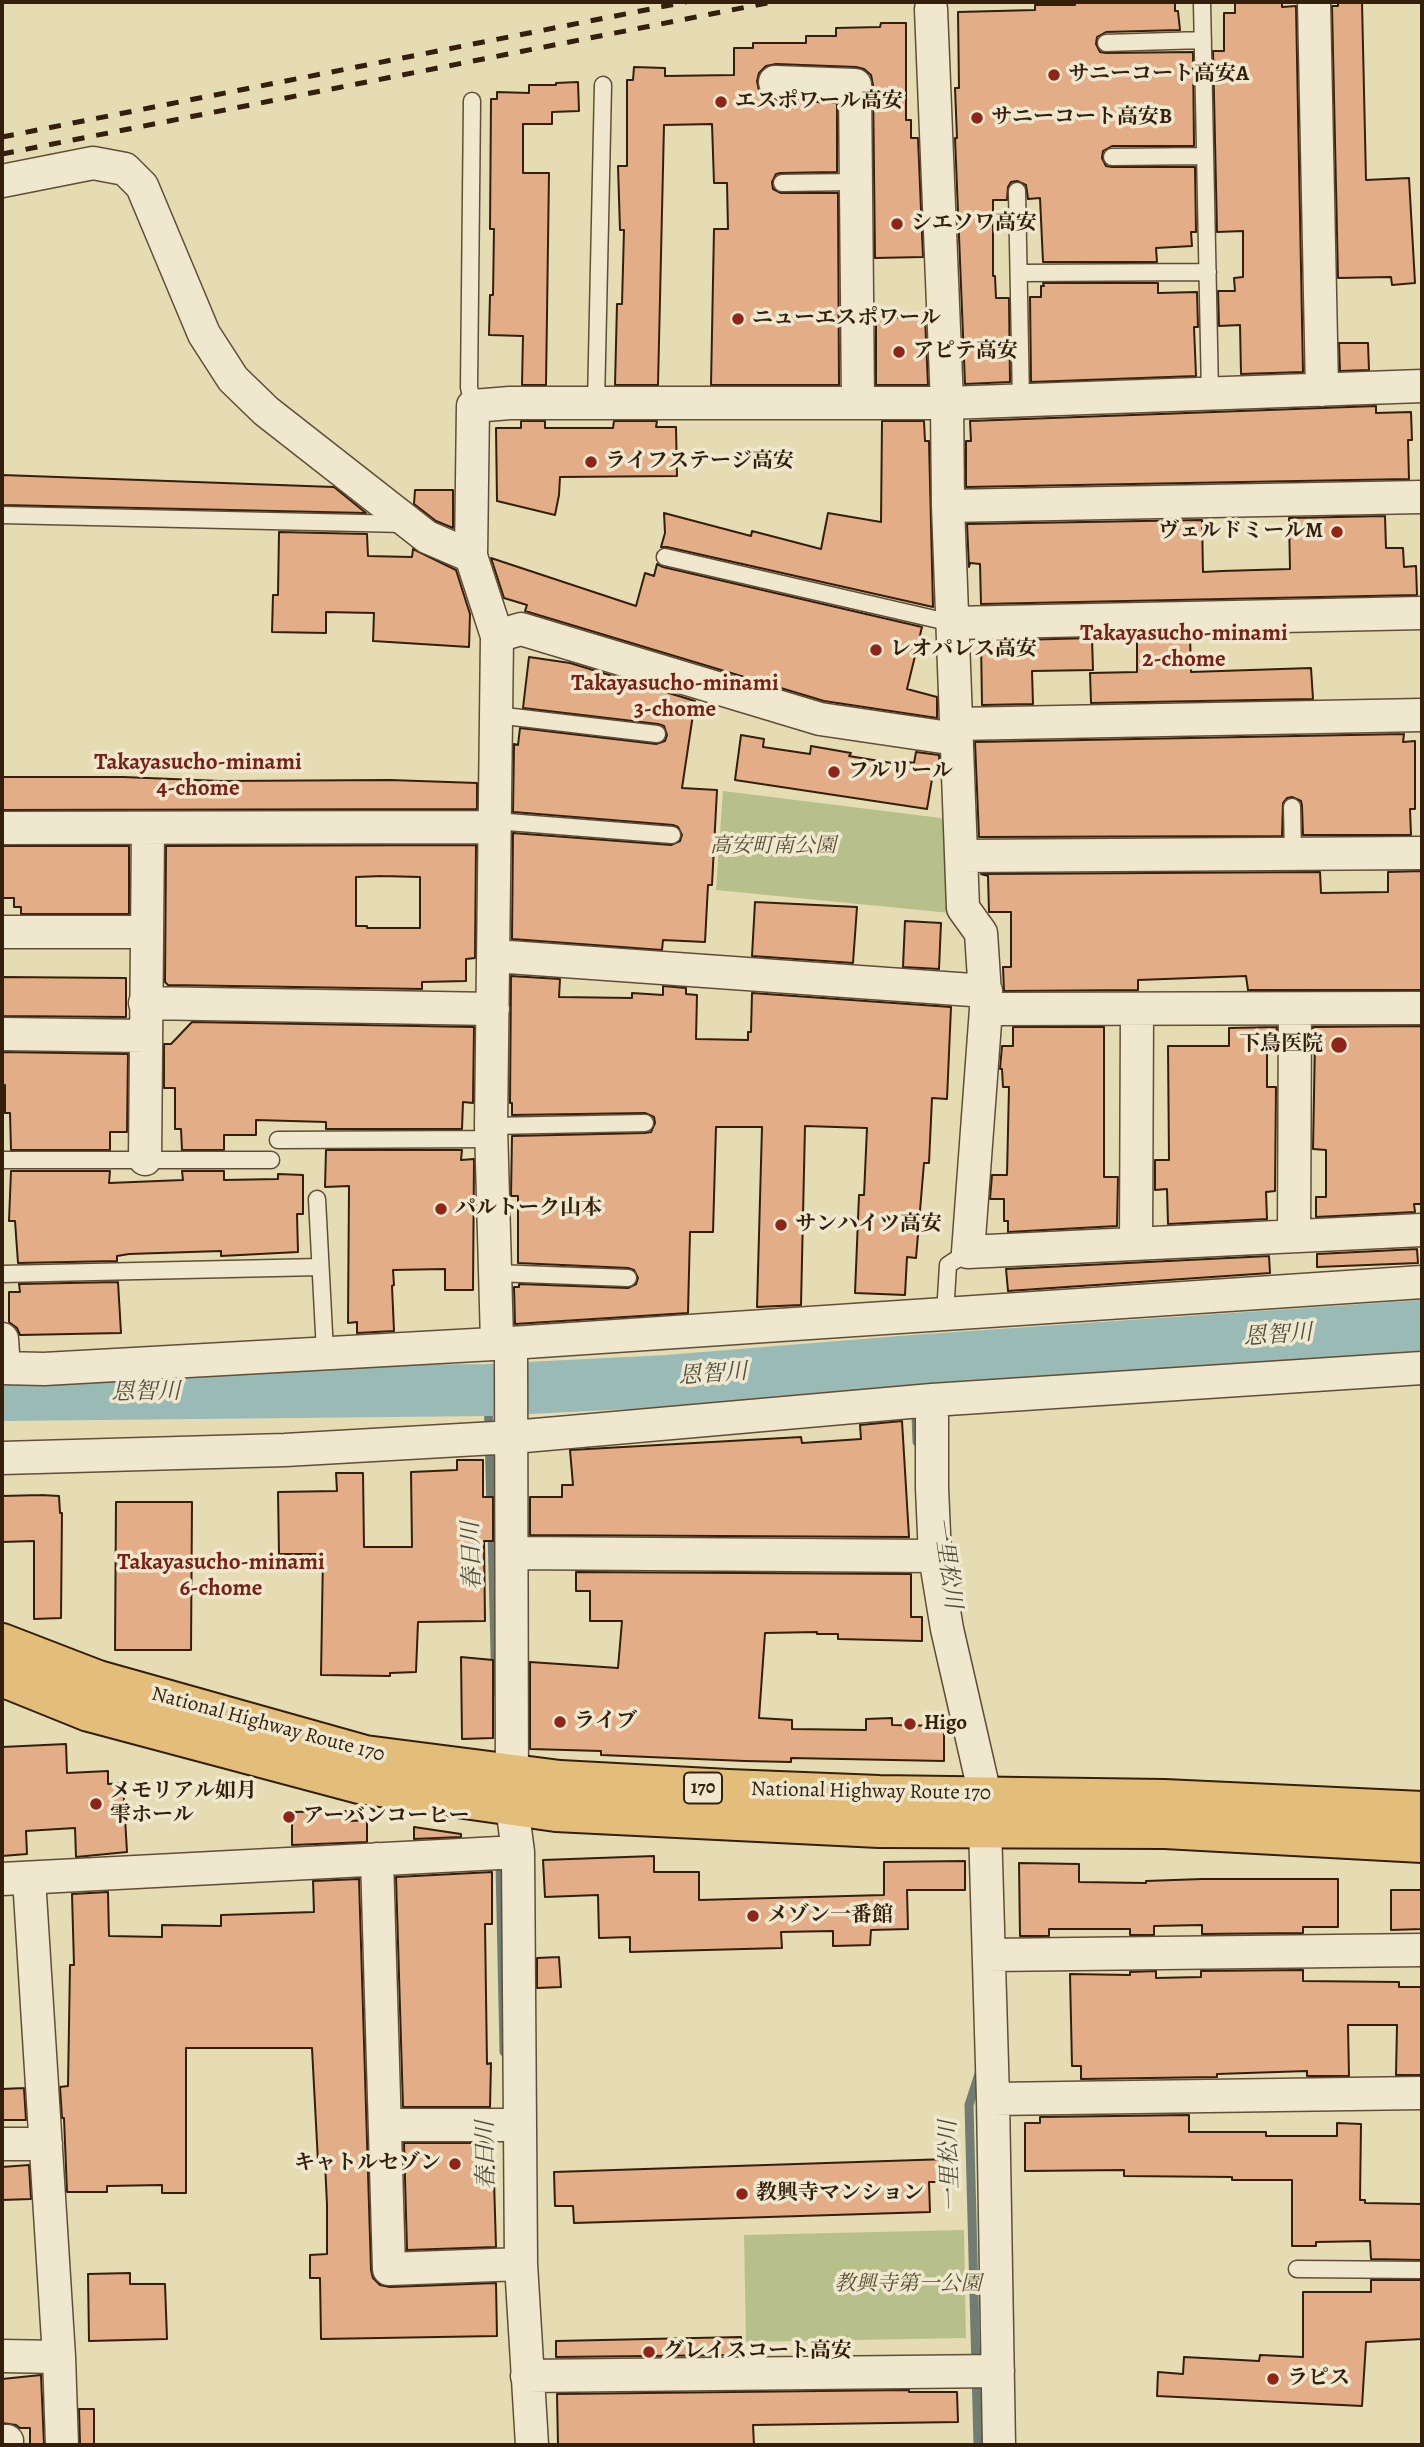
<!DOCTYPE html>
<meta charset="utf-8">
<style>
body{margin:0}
#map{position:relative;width:1424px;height:2447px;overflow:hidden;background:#e6dcb3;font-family:Alegreya,serif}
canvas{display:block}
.frame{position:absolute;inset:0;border:4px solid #341f0d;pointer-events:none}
</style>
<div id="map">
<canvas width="1424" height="2447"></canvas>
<div class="frame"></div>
</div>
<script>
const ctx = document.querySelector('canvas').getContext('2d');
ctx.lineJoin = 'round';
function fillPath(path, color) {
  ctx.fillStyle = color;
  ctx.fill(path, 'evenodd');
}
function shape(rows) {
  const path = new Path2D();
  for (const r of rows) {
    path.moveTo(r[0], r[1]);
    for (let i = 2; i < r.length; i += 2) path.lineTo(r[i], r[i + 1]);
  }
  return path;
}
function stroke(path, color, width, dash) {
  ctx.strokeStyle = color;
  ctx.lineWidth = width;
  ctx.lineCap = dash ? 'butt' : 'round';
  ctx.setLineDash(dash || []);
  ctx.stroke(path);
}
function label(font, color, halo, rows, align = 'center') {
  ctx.font = font + ' Alegreya,"Noto Serif JP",serif';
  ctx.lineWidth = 7;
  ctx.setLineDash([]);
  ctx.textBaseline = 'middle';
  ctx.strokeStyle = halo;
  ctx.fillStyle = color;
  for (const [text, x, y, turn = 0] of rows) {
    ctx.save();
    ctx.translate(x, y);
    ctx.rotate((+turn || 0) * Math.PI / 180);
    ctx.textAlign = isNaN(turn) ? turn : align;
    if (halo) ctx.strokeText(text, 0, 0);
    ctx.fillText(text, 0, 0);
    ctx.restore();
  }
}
fillPath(shape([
 [723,791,949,819,950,913,716,890],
 [964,2230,966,2338,746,2342,744,2235]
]), '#b7c08b');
stroke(shape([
 [914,1361,917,1442],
 [488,1390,491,1509],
 [492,1530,496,1691],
 [500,1864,504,2052],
 [978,2445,969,2105,980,2071]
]), '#717c72', 9);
stroke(shape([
 [2,1395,488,1390,668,1381,914,1361,1422,1326]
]), '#99bab5', 52);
const building = shape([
 [1075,2,1175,2,1175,11,1178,11,1180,30,1106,32,1097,37,1096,44,1100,52,1106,53,1193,52,1194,146,1112,146,1103,151,1102,158,1106,166,1112,167,1195,167,1196,232,1191,232,1192,246,1156,248,1157,262,1043,262,1040,198,1028,199,1026,185,1017,181,1011,182,1008,187,1007,200,993,200,993,276,995,276,996,298,1009,298,1010,382,965,384,955,138,957,138,955,88,959,88,958,12,1035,10,1035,5,1075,5,1075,2],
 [1235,2,1282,2,1282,7,1296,6,1303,372,1241,374,1240,325,1219,326,1218,291,1235,291,1234,278,1243,277,1243,231,1217,232,1213,51,1224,51,1224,13,1235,13,1235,2],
 [1338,2,1362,2,1366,180,1409,178,1415,283,1392,285,1391,277,1338,278,1332,6,1338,6,1338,2],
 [881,23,906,23,906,120,911,120,911,138,918,138,923,257,875,258,873,85,871,75,864,69,856,67,776,64,766,66,759,73,757,81,759,91,765,97,774,100,837,103,837,172,781,173,776,174,772,182,773,189,781,193,838,193,839,385,711,385,714,229,728,229,727,183,714,183,712,124,664,125,658,385,615,385,617,304,622,304,624,230,620,230,618,166,627,166,627,80,633,80,634,67,665,68,665,76,734,75,734,48,753,48,753,43,806,43,806,36,836,36,836,28,880,27,881,23],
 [578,82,579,111,552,112,552,124,523,124,523,173,549,173,546,385,522,385,523,336,489,335,490,295,493,295,494,229,490,229,491,99,497,99,497,92,529,93,529,85,556,85,556,83,578,82],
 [1043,283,1158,283,1158,293,1197,292,1198,327,1194,327,1196,376,1031,382,1030,297,1041,297,1041,286,1044,286,1043,283],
 [925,317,928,385,876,385,876,318,925,317],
 [1339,343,1368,343,1369,370,1340,371,1339,343],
 [1376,406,1376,413,1411,412,1412,440,1408,440,1409,479,966,487,966,441,971,441,970,421,1376,406],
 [521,421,545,421,545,428,613,428,614,421,657,421,656,427,676,427,677,476,560,477,559,495,555,515,497,501,496,428,521,428,521,421],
 [882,421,924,421,925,441,929,441,933,607,667,547,661,547,665,533,664,513,751,536,752,531,821,549,828,513,881,522,882,421],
 [2,475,334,487,366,513,2,505,2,475],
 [415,490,453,490,453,528,436,521,414,504,415,490],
 [1385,516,1386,548,1403,548,1404,567,1416,566,1417,595,981,604,980,564,970,563,969,567,967,524,1202,520,1203,572,1222,571,1290,569,1289,518,1385,516],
 [279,532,367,534,368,556,412,557,413,549,456,570,470,614,469,647,373,641,374,613,326,612,326,633,272,632,273,595,278,595,279,532],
 [491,558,636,606,645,573,654,576,657,564,663,567,922,627,907,689,937,697,937,718,824,701,525,611,527,605,504,598,491,558],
 [1190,636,1191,672,1311,668,1313,699,1091,703,1090,673,1137,672,1137,637,1190,636],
 [1092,638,1093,670,1032,671,1033,704,982,705,981,641,1092,638],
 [529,657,570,663,695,701,682,788,717,790,712,885,708,885,705,942,663,940,662,950,512,939,513,833,671,845,680,841,682,835,678,827,673,825,513,812,514,746,514,744,518,745,520,728,656,744,665,741,667,735,664,726,658,724,523,708,529,657],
 [1404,734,1403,742,1415,741,1415,809,1410,809,1411,835,1303,835,1302,806,1301,801,1292,797,1287,798,1283,803,1282,836,979,837,975,742,1404,734],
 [741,735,764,739,763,747,810,754,811,746,851,753,849,756,898,764,898,760,914,763,916,752,939,755,940,773,933,773,927,809,735,780,741,735],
 [2,777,123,777,221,781,390,780,477,783,477,809,2,810,2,777],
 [476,845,475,958,466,959,466,981,422,982,422,989,168,985,165,982,166,846,476,845],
 [382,876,420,877,420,928,367,928,367,926,356,926,356,877,382,876],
 [2,846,129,846,129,914,21,914,21,907,14,907,14,898,2,898,2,846],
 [1422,871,1422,990,1248,990,1246,976,1138,980,1138,990,1004,991,1003,967,1011,967,1011,912,989,912,988,876,981,874,1320,872,1321,893,1388,892,1388,872,1422,871],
 [755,902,857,907,853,963,752,956,755,902],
 [905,921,941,923,939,969,903,967,905,921],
 [511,976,560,979,559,997,632,998,632,993,663,995,663,986,686,988,686,994,697,995,696,1039,748,1040,748,1032,751,1032,752,993,951,1007,947,1099,932,1098,929,1163,924,1163,916,1258,907,1257,905,1295,855,1293,859,1195,864,1195,867,1128,805,1126,801,1305,757,1307,762,1127,716,1127,713,1232,690,1232,688,1313,515,1324,514,1287,519,1287,519,1284,628,1288,636,1284,638,1278,634,1270,628,1268,518,1263,518,1196,511,1196,512,1136,645,1133,651,1132,655,1123,654,1117,645,1113,512,1115,512,1103,510,1103,511,976],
 [2,977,126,978,126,1017,2,1016,2,977],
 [192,1022,474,1027,473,1103,463,1102,462,1129,326,1129,326,1122,256,1120,256,1135,224,1135,224,1150,182,1150,181,1129,175,1129,175,1088,164,1088,164,1044,171,1044,192,1022],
 [1422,1026,1422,1204,1414,1204,1415,1212,1316,1217,1316,1197,1326,1197,1326,1150,1313,1149,1315,1041,1313,1041,1313,1027,1422,1026],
 [1013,1027,1104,1027,1104,1177,1118,1177,1117,1226,1008,1232,1008,1221,1004,1221,1004,1199,990,1199,992,1175,1007,1175,1009,1087,1003,1087,1002,1069,1000,1069,1002,1046,1013,1046,1013,1027],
 [1277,1027,1276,1040,1267,1040,1267,1087,1276,1087,1275,1191,1266,1192,1267,1219,1168,1224,1167,1189,1155,1190,1155,1160,1169,1160,1168,1046,1229,1046,1229,1028,1277,1027],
 [2,1052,128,1054,127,1132,110,1132,110,1150,11,1150,10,1113,5,1113,5,1085,2,1085,2,1052],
 [326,1150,462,1150,461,1160,474,1159,473,1290,445,1290,445,1269,393,1270,394,1285,392,1286,394,1331,357,1333,357,1322,348,1323,349,1186,325,1187,326,1150],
 [11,1171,110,1171,109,1183,183,1180,182,1171,224,1171,224,1180,278,1179,278,1174,303,1175,303,1214,297,1214,298,1252,221,1256,221,1251,129,1254,117,1256,117,1261,18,1263,15,1221,9,1221,11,1171],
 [1417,1249,1418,1263,1317,1267,1317,1254,1417,1249],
 [1269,1256,1270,1273,1008,1291,1006,1269,1269,1256],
 [118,1282,121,1333,20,1335,17,1328,9,1322,9,1292,20,1292,19,1284,118,1282],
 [902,1421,909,1537,530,1535,530,1497,562,1497,562,1485,573,1485,570,1450,801,1437,802,1443,861,1439,860,1425,902,1421],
 [457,1460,483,1460,483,1497,493,1497,493,1541,484,1541,485,1621,418,1622,416,1672,390,1673,390,1676,321,1675,323,1554,279,1554,278,1492,337,1491,336,1473,363,1473,364,1547,412,1547,411,1472,457,1470,457,1460],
 [41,1495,59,1496,60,1513,62,1513,61,1618,34,1619,34,1541,2,1542,2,1496,41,1495],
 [116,1502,192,1502,191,1650,115,1650,116,1502],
 [576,1572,911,1574,911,1617,922,1617,922,1641,838,1639,838,1634,817,1634,817,1632,765,1633,759,1718,792,1720,792,1729,866,1730,866,1719,892,1718,892,1725,944,1726,944,1761,791,1758,791,1762,745,1761,601,1755,601,1751,530,1749,530,1662,618,1668,622,1621,590,1621,590,1591,576,1591,576,1572],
 [461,1657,493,1660,493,1738,462,1739,461,1657],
 [66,1744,67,1773,108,1771,108,1784,123,1783,127,1852,76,1857,75,1828,26,1831,27,1854,2,1856,2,1747,66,1744],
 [350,1811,350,1821,367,1820,367,1842,292,1845,292,1812,350,1811],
 [414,1827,461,1834,461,1837,414,1839,414,1827],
 [654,1856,654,1872,699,1872,699,1900,884,1895,884,1862,965,1861,965,1890,907,1890,908,1929,871,1930,870,1945,833,1946,833,1931,781,1932,782,1948,630,1952,630,1937,599,1938,598,1895,545,1897,543,1860,654,1856],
 [1019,1863,1079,1864,1079,1882,1146,1883,1146,1881,1202,1879,1338,1879,1338,1927,1303,1927,1303,1933,1202,1934,1202,1925,1154,1926,1154,1935,1130,1935,1130,1929,1049,1929,1049,1936,1020,1936,1019,1863],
 [492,1872,492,1924,485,1924,487,2064,491,2063,490,2107,403,2107,396,1877,492,1872],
 [359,1879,371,2270,373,2278,380,2285,390,2287,496,2283,497,2336,321,2339,320,2278,310,2278,310,2255,327,2254,327,2205,325,2162,318,2162,312,2048,186,2048,186,2193,162,2193,162,2185,107,2186,107,2192,67,2192,64,2118,62,2118,60,2087,68,2086,70,1965,74,1965,72,1894,108,1892,109,1936,162,1937,162,1925,221,1926,221,1915,314,1912,313,1881,359,1879],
 [1391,1890,1422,1890,1422,1929,1391,1930,1391,1890],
 [559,1957,561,1987,537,1988,537,1958,559,1957],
 [1303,1970,1303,1981,1399,1982,1399,1987,1422,1987,1422,2075,1396,2075,1397,2025,1348,2025,1349,2076,1307,2076,1307,2071,1217,2074,1217,2077,1081,2079,1081,2066,1072,2066,1070,1974,1130,1975,1130,1972,1156,1971,1156,1978,1201,1977,1201,1971,1303,1970],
 [24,2088,26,2120,2,2120,2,2089,24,2088],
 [1189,2115,1189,2132,1266,2132,1266,2136,1337,2136,1337,2123,1361,2124,1360,2200,1365,2200,1365,2203,1422,2204,1422,2260,1371,2259,1370,2241,1316,2242,1316,2246,1292,2246,1292,2180,1232,2180,1232,2177,1124,2176,1124,2170,1025,2171,1025,2123,1040,2123,1040,2117,1189,2115],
 [404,2143,490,2143,493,2146,496,2247,407,2250,404,2143],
 [948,2159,949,2182,929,2182,930,2212,574,2223,573,2206,555,2206,554,2172,948,2159],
 [29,2165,31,2199,2,2200,2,2167,29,2165],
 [130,2273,130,2284,165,2284,167,2339,89,2341,88,2274,130,2273],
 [1371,2280,1422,2280,1422,2339,1366,2342,1362,2406,1157,2396,1158,2372,1183,2374,1184,2357,1259,2361,1260,2355,1303,2357,1303,2292,1371,2292,1371,2280],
 [741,2337,741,2355,556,2357,556,2341,741,2337],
 [41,2375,44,2445,30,2445,30,2428,20,2428,16,2425,2,2423,2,2379,41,2375],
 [909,2390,909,2392,957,2392,958,2422,753,2425,754,2445,558,2445,557,2394,909,2390],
 [79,2409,94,2409,94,2445,80,2444,79,2409]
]);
fillPath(building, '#e3ad87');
stroke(building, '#341f0d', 2);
const lane = shape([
 [1202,3,1210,394],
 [1106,43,1203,40],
 [472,101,469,387,473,406],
 [1112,157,1205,156],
 [782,183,856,182],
 [1017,191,1021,401],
 [1019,273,1208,272],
 [596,403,603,85],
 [2,515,405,524],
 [665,557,952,623],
 [496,715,657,734],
 [1292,807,1293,854],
 [495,821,672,835],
 [491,1126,645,1123],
 [278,1140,491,1139],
 [2,1160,271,1160],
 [317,1199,325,1352],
 [495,1273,628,1278],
 [2,1274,320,1267],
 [945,1314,948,1265,968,1252],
 [1297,2269,1422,2270]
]);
const street = shape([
 [1314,2,1322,390],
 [931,9,947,403,948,506,963,908,981,933,986,1009,968,1252,1422,1230],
 [775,82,855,85,858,403],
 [2,181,93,163,125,169,142,186,204,334,233,379,266,411,427,537,471,556],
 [948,506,1422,497],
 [952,623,1422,613],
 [497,636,521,629,820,719,956,739],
 [956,724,1422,715],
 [2,828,495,827],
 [961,856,1422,853],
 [2,932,147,932],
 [494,956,986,991],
 [145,1003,493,1009],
 [986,1009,1422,1008],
 [2,1034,145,1036],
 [145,1159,148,828],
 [1294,1236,1295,1009],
 [1136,1244,1137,1009],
 [2,1339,4,1368],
 [497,1342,491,1126,497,636,471,556,473,406,510,403,947,403,1422,386],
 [511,1343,512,1806,518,1852,521,2264,532,2445],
 [2,1368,44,1369,511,1343,1422,1282],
 [932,1400,932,1488,935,1556,947,1629,985,1795],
 [2,1458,285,1450,513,1437,932,1400,1422,1368],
 [513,1553,935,1556],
 [985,1827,993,2099,999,2445],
 [377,1859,389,2269,521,2264],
 [29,1878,59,2357,62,2445],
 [2,1879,518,1852],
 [989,1955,1422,1950],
 [993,2099,1422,2093],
 [385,2125,520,2125],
 [2,2144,46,2144],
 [2,2356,59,2357],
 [527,2376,998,2371],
 [2,2441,7,2441]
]);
const highway = shape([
 [2,1643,98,1680,365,1755,560,1780,728,1789,879,1795,1164,1799,1422,1811],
 [2,1677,89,1712,359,1784,556,1812,879,1828,1165,1829,1422,1843]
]);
stroke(lane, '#604e36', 19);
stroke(street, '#604e36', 35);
stroke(highway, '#341f0d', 42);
stroke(lane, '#efe8ce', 16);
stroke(street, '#efe8ce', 32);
stroke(highway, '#e3be7a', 38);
stroke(shape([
 [2,137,686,2],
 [2,154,772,2]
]), '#341f0d', 5, [12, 12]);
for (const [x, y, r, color] of [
 [1054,75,7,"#8f2418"],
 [721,102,7,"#8f2418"],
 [977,118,7,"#8f2418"],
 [897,224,7,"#8f2418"],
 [738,319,7,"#8f2418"],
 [899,352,7,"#8f2418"],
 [591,462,7,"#8f2418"],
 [1337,532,7,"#8f2418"],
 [876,650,7,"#8f2418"],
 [834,772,7,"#8f2418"],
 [1339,1045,9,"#8f2418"],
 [441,1209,7,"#8f2418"],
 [781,1225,7,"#8f2418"],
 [560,1722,7,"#8f2418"],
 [910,1724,7,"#8f2418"],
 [96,1804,7,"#8f2418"],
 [289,1817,7,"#8f2418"],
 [753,1916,7,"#8f2418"],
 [455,2164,7,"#8f2418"],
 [742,2194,7,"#8f2418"],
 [649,2352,7,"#8f2418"],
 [1273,2379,7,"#8f2418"]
]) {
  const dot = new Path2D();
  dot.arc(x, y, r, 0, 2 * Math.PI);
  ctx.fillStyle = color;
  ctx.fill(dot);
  stroke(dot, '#efe8ce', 2.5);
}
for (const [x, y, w] of [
 [703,1788,38]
]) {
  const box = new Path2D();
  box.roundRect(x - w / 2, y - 15.5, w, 31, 5);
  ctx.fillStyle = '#efe8ce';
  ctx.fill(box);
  stroke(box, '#341f0d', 2);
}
label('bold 19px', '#341f0d', null, [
 ["170",703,1788]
]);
label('bold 21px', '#341f0d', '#efe8ce', [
 ["サニーコート高安A",1068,75],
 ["エスポワール高安",735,102],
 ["サニーコート高安B",991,118],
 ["シエソワ高安",911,224],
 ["ニューエスポワール",752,319],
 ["アピテ高安",913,352],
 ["ライフステージ高安",605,462],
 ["ヴェルドミールM",1323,532,"right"],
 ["レオパレス高安",890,650],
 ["フルリール",848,772],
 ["下鳥医院",1323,1045,"right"],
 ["パルトーク山本",455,1209],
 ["サンハイツ高安",795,1225],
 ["ライブ",574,1722],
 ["Higo",924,1724],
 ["メモリアル如月",110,1792],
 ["雫ホール",110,1816],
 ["アーバンコーヒー",303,1817],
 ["メゾン一番館",767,1916],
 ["キャトルセゾン",441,2164,"right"],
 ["教興寺マンション",756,2194],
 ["グレイスコート高安",663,2352],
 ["ラピス",1287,2379]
], 'left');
label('italic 21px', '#5b4f33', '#efe8ce', [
 ["高安町南公園",773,847],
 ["教興寺第一公園",908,2285]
]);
label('21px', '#341f0d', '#efe8ce', [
 ["National Highway Route 170",268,1725,15],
 ["National Highway Route 170",871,1792,1]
]);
label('bold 23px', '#7a1f14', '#efe8ce', [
 ["Takayasucho-minami",1184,634],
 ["2-chome",1184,660],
 ["Takayasucho-minami",675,684],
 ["3-chome",675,710],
 ["Takayasucho-minami",198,763],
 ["4-chome",198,789],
 ["Takayasucho-minami",221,1563],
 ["6-chome",221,1589]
]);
label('italic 23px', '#524e3f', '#efe8ce', [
 ["恩智川",1278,1336,-4],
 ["恩智川",713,1375,-4],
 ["恩智川",146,1393,-1],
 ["春日川",473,1556,-92],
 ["一里松川",946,1563,82],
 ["春日川",487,2155,-91],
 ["一里松川",951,2166,-92]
]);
</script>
